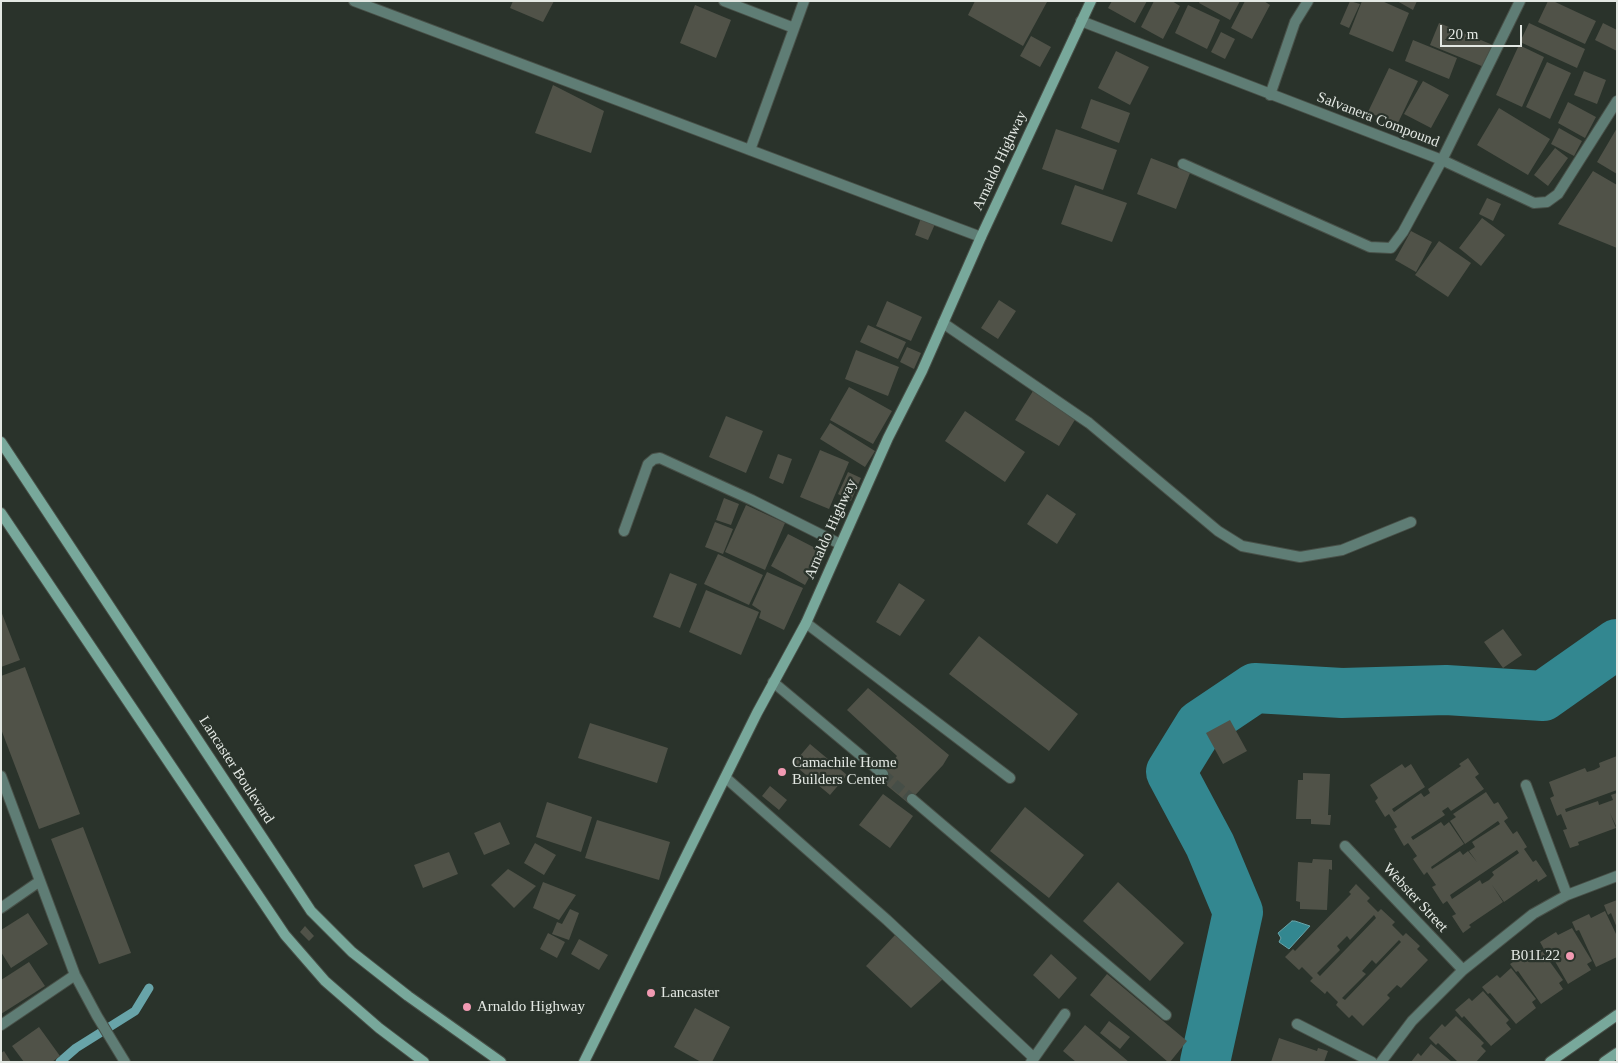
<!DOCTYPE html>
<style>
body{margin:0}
#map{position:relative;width:1618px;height:1063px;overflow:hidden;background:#2a332b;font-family:"Times New Roman",serif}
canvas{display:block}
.frame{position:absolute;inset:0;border:2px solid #e3e8e3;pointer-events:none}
.scale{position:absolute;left:1440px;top:25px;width:82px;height:22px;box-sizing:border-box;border:2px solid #e3e8e3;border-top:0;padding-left:6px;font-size:15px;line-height:18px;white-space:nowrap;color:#e3e8e3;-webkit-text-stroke:4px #2a332b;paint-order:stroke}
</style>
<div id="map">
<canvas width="1618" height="1063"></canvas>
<div class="frame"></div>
<div class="scale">20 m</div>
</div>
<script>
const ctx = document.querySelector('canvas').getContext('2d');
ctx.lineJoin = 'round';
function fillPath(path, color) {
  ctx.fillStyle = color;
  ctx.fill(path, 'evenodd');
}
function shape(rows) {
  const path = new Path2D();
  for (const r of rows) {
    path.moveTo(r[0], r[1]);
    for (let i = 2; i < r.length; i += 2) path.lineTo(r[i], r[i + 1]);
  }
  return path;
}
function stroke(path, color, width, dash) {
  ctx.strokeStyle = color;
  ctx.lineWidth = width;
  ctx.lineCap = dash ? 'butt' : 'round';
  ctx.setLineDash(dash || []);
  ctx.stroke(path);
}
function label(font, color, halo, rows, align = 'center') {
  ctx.font = font + ' "Times New Roman",serif';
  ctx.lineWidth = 4.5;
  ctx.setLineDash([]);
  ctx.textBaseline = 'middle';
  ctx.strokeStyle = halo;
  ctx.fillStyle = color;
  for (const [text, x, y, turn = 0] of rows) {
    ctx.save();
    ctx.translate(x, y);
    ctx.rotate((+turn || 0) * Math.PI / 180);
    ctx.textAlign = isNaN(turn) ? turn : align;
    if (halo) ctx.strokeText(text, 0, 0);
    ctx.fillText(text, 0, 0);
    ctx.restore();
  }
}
const water = shape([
 [1292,921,1295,921,1310,926,1289,949,1279,942,1281,938,1278,933,1292,921]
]);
fillPath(water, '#338790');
stroke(water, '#68a4a9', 1);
stroke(shape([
 [60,1062,76,1048,135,1011,149,988]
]), '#68a4a9', 9);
stroke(shape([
 [1205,1062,1238,912,1210,845,1171,772,1200,725,1255,688,1342,693,1446,690,1543,696,1617,644]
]), '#338790', 50);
fillPath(shape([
 [513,1,554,1,543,22,510,8],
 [975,1,1045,1,1047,2,1023,46,968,15],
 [1112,1,1147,1,1135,23,1108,8],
 [1154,1,1172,1,1180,6,1163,39,1141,27],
 [1200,1,1240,1,1230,20,1199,3],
 [1245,1,1264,1,1270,5,1252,39,1231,28],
 [1350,1,1360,4,1349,28,1340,24],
 [1362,1,1382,1,1409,13,1393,52,1349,34],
 [1397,1,1417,1,1413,10],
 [1548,1,1553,1,1596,21,1585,44,1538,22],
 [695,5,731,20,716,58,680,43],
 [1188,5,1220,20,1207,49,1175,33],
 [1439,23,1493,45,1484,67,1430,45],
 [1529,23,1585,49,1577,68,1520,42],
 [1603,23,1617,30,1617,51,1595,40],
 [1221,32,1235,39,1225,59,1211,52],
 [1031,36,1051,47,1040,67,1020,56],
 [1413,40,1457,58,1449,79,1405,61],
 [1519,45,1544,57,1522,107,1496,95],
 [1116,51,1149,67,1130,105,1098,88],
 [1547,62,1571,73,1550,119,1526,107],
 [1389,68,1418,81,1397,125,1368,112],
 [1584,71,1606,80,1597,104,1574,95],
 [1423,81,1449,95,1431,128,1404,114],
 [553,85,604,111,591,153,535,133],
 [1091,99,1130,113,1119,143,1081,128],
 [1568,102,1596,117,1585,138,1558,123],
 [1499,108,1550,139,1528,175,1477,145],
 [1559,128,1582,141,1574,156,1551,144],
 [1617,128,1617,174,1597,162],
 [1056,129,1117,150,1103,190,1042,169],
 [1555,148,1568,158,1548,186,1534,175],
 [1151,158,1190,173,1176,209,1137,194],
 [1593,171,1617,185,1617,248,1558,224],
 [1075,185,1127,203,1112,242,1061,224],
 [1487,198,1501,204,1493,221,1479,214],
 [921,218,935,224,928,240,915,235],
 [1482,218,1505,235,1481,266,1459,248],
 [1411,231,1432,242,1416,272,1395,260],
 [1439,241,1471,263,1448,297,1415,275],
 [999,300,1016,311,998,339,981,328],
 [887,301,922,317,911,341,876,326],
 [868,325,906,342,898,359,860,342],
 [907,347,921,353,914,369,900,362],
 [856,350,899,367,888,396,845,379],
 [849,387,892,411,873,444,830,420],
 [1033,391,1076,418,1059,446,1015,420],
 [965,411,1025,452,1005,482,945,441],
 [726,416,763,431,746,473,709,457],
 [830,423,875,451,865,467,820,439],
 [820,450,849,462,829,509,800,497],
 [778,454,792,459,783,484,769,478],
 [848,472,861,478,851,501,838,494],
 [1047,494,1076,514,1057,544,1027,524],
 [724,498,739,504,731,525,716,520],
 [746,505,785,523,765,570,725,552],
 [715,522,733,529,723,554,705,547],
 [788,534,823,552,805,585,771,566],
 [718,554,763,575,749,605,704,584],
 [767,572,803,588,784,630,759,618,761,611,752,605],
 [670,573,697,584,680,628,653,617],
 [899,583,925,600,900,636,876,622],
 [706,590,759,612,741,655,689,632],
 [1,611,20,660,1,667],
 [1503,629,1522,655,1503,668,1484,642],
 [979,636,1078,714,1049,751,949,674],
 [25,667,80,814,39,829,1,729,1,676],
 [868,688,949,755,943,765,908,803,879,779,897,756,847,710],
 [1230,720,1247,751,1223,764,1206,733],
 [590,723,668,748,657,783,578,758],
 [810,744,847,775,830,795,793,764],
 [1617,756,1617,790,1565,809,1566,812,1598,801,1599,805,1613,800,1611,795,1617,793,1617,828,1610,813,1616,828,1578,842,1579,845,1570,848,1563,830,1567,829,1561,814,1557,816,1550,798,1554,796,1549,782,1585,768,1587,772,1594,770,1600,767,1599,763],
 [1468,758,1479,774,1475,777,1484,789,1451,811,1448,807,1442,811,1445,815,1411,837,1413,840,1441,822,1444,826,1449,822,1464,844,1431,867,1432,869,1460,851,1463,855,1468,851,1477,862,1469,851,1475,847,1472,842,1500,824,1498,821,1465,844,1450,821,1456,817,1453,814,1486,792,1494,804,1498,802,1508,818,1504,821,1513,834,1517,831,1527,847,1524,849,1533,862,1536,860,1547,876,1538,882,1537,879,1504,902,1492,885,1503,902,1469,925,1471,927,1463,933,1452,916,1456,914,1447,901,1443,904,1432,887,1436,885,1427,872,1424,875,1413,859,1417,856,1408,843,1404,846,1394,829,1397,827,1389,814,1385,817,1375,801,1378,798,1370,785,1402,764,1405,768,1411,764,1425,787,1392,809,1394,812,1421,793,1424,797,1430,793,1428,789,1461,766,1459,764],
 [1517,850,1519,853,1492,872,1494,875,1489,880,1482,884,1480,880,1452,899,1450,895],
 [1303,773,1330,774,1328,815,1331,815,1330,825,1311,824,1311,819,1296,819,1298,780,1303,780],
 [770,786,787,800,779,810,762,796],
 [883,794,913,816,890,848,859,825],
 [547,802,592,817,581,852,536,837],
 [1025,807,1084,855,1049,898,990,851],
 [597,820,670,842,659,880,585,858],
 [500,822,510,844,484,855,474,833],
 [83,827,131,953,99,964,51,839],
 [535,843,556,855,544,875,524,863],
 [449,852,458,874,423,888,414,865],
 [1313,859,1332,860,1332,870,1329,869,1327,910,1300,909,1300,902,1296,901,1298,862,1312,863],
 [508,869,536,886,514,908,491,885],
 [543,882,576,895,559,920,533,908],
 [1118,882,1184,943,1150,981,1083,921],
 [1356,884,1370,898,1367,901,1378,912,1381,909,1395,922,1392,925,1403,936,1406,933,1420,946,1417,949,1428,960,1401,988,1397,985,1387,995,1390,998,1363,1026,1352,1015,1349,1018,1336,1005,1338,1002,1327,991,1325,994,1310,981,1313,978,1302,967,1299,970,1285,957,1293,949,1295,951,1351,894,1349,892],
 [1374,915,1376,918,1320,976,1317,973,1340,950,1337,946,1347,936,1350,940],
 [1399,940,1401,942,1345,1000,1342,998,1366,974,1362,971,1372,960,1376,964],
 [1617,900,1617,928,1611,913,1608,915,1604,905],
 [570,909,579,913,569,940,552,934,557,922,562,924],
 [1605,911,1617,936,1617,957,1596,967,1579,930,1576,931,1572,922,1589,914,1591,918],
 [28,913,48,944,11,968,1,952,1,930],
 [305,926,314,936,309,941,300,932],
 [1572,928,1592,961,1587,964,1591,970,1568,984,1548,949,1545,951,1540,942,1556,932,1558,935],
 [548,933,565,942,557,958,540,949],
 [896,934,943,979,911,1008,866,966],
 [579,939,608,955,599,970,571,954],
 [1540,948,1563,980,1559,983,1563,989,1541,1004,1518,971,1516,972,1510,964,1526,953,1528,957],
 [1051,954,1077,978,1059,999,1033,975],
 [29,962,45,986,1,1014,1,980],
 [1511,968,1536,999,1532,1002,1536,1008,1516,1024,1490,993,1488,994,1482,987,1497,975,1500,978],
 [1107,974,1187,1041,1170,1062,1168,1062,1090,995],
 [1483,991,1509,1020,1506,1023,1511,1029,1491,1046,1464,1016,1462,1018,1455,1010,1469,998,1472,1001],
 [695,1008,730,1027,712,1062,701,1062,674,1047],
 [1456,1016,1484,1043,1481,1046,1486,1051,1476,1062,1458,1062,1438,1043,1436,1045,1429,1038,1442,1024,1445,1027],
 [1109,1021,1130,1037,1120,1049,1100,1033],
 [1085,1025,1129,1062,1076,1062,1063,1051],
 [39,1027,60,1056,52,1062,24,1062,12,1046],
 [1279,1038,1317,1051,1318,1048,1328,1051,1324,1062,1271,1062],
 [1431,1044,1452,1062,1411,1062,1418,1053,1421,1056],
 [4,1051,11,1062,1,1062,1,1053]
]), '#505248');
stroke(shape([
 [883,774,912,799]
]), '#464e47', 10, [10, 5]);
const street = shape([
 [354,1,981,237],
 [724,1,794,28],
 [1081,21,1442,160,1534,203,1547,202,1558,194,1617,101],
 [1270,95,1295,22,1308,1],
 [750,150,804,1],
 [1183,164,1370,247,1391,248,1403,232,1442,160,1520,1],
 [943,323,1089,423,1218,531,1242,546,1300,557,1342,550,1411,522],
 [624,531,648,464,654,459,660,458,752,500,840,544],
 [806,623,1010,778],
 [773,682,883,774],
 [1,776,75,975,97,1016,125,1062],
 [726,778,887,920,1034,1058,1031,1062],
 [1526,785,1567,895],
 [912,799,1166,1015],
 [1345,846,1463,970],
 [1,908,40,881],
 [1297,1024,1372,1062],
 [1,1025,75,975],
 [1034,1058,1065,1014],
 [1381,1062,1412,1021,1463,970,1533,914,1567,895,1617,876]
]);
const secondary = shape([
 [1,442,311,911,352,952,408,996,501,1062],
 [1,513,285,935,325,981,379,1028,424,1062],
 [584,1062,757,713,806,623,888,438,922,371,981,237,1091,1],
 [1550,1062,1617,1015],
 [1604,1062,1617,1053]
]);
stroke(street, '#485048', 12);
stroke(secondary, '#485048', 12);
stroke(street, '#5f7d75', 10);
stroke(secondary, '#78a89b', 10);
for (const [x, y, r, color] of [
 [782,772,5,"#f19ab2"],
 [1570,956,5,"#f19ab2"],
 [651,993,5,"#f19ab2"],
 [467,1007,5,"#f19ab2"]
]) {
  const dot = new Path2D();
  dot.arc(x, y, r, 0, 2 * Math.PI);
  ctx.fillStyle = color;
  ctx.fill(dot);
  stroke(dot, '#2a332b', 2);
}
label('15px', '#e3e8e3', '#2a332b', [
 ["Salvanera Compound",1378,120,21],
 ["Arnaldo Highway",1000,161,-65],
 ["Arnaldo Highway",831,529,-66],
 ["Lancaster Boulevard",236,770,57],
 ["Webster Street",1415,898,47]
]);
label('15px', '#e3e8e3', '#2a332b', [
 ["Camachile Home",792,763],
 ["Builders Center",792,780],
 ["B01L22",1560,956,"right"],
 ["Lancaster",661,993],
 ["Arnaldo Highway",477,1007]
], 'left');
</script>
